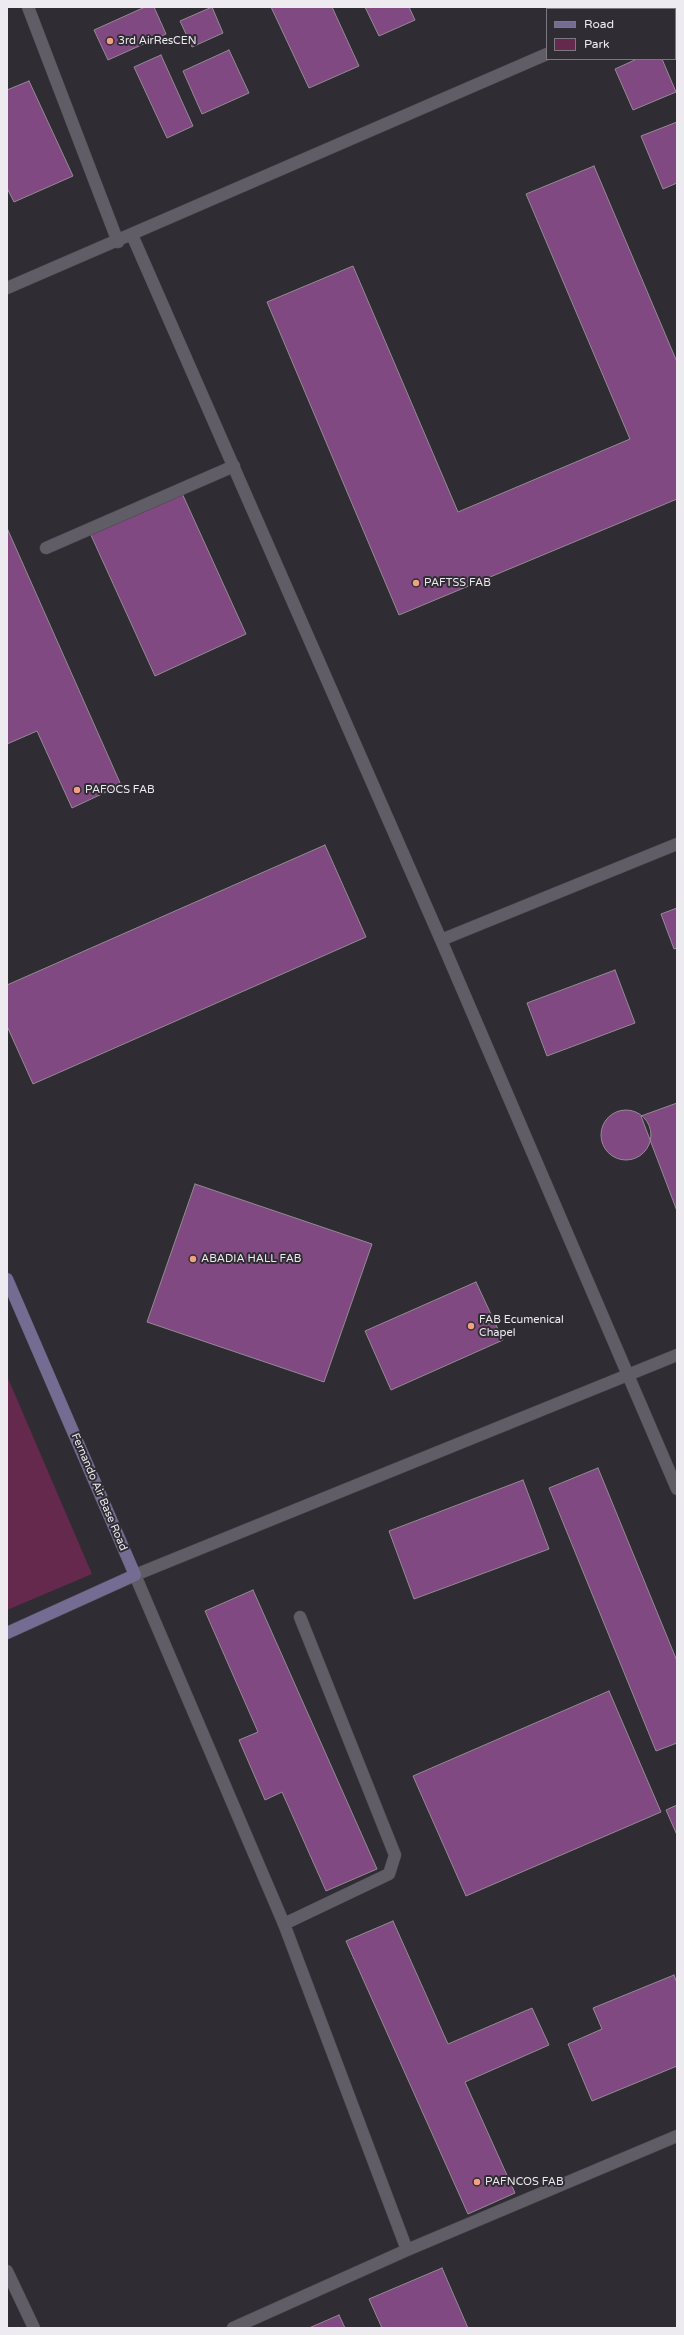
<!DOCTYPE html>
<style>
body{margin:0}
#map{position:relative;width:684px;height:2335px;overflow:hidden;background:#302c33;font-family:"Varela Round",sans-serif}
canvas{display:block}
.frame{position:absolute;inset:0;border:8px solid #edebf0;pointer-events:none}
.legend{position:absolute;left:546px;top:8px;width:130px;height:52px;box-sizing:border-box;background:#302c33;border:1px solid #7c787f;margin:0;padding:5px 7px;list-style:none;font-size:12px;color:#edebf0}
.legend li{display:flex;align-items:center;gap:8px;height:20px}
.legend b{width:20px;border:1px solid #7c787f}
</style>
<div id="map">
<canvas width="684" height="2335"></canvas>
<div class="frame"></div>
<ul class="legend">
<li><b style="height:5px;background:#746c92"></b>Road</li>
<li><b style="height:11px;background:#65294d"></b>Park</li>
</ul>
</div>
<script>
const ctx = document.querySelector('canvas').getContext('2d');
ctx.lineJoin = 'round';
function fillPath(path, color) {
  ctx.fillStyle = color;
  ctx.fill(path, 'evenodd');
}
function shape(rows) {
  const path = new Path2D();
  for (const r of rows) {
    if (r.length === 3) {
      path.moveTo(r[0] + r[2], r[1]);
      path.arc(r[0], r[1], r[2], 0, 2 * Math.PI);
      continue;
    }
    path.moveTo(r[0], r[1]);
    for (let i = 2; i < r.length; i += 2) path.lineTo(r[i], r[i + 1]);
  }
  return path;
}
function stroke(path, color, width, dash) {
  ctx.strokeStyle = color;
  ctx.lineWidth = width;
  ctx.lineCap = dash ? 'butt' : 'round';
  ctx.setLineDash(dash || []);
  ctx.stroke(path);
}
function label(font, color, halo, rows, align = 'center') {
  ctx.font = font + ' "Varela Round",sans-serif';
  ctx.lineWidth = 4;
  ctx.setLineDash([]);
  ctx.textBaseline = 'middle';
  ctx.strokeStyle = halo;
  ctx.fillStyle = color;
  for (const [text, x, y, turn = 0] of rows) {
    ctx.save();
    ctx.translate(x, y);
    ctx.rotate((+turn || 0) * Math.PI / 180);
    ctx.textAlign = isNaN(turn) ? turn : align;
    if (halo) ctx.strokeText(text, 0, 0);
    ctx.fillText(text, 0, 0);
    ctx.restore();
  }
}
fillPath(shape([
 [7,1376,92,1574,7,1610]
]), '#65294d');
const building = shape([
 [145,7,154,7,166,34,108,60,94,30,145,7],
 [212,7,223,33,192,47,180,21,212,7],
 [271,7,332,7,359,66,309,88,271,7],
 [365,7,409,7,415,20,379,36,365,7],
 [229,50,249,93,202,114,183,71,229,50],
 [161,55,193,126,167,138,134,67,161,55],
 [637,59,662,59,676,92,633,110,615,69,637,59],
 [29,81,73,176,14,202,7,188,7,90,29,81],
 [677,122,677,183,663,189,641,136,677,122],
 [594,166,677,362,677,499,399,615,267,302,353,266,458,512,630,439,526,194,594,166],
 [181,491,246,634,155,676,90,533,181,491],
 [7,528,121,785,72,808,37,731,7,744,7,528],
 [325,845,366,937,33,1084,7,1026,7,985,325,845],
 [677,908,677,948,674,949,661,914,677,908],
 [615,970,635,1023,547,1056,527,1003,615,970],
 [677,1103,677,1211,641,1116,677,1103],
 [626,1135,25],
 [195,1184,372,1244,324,1382,147,1322,195,1184],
 [476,1282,503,1340,391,1390,365,1331,476,1282],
 [598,1468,677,1661,677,1743,656,1751,549,1488,598,1468],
 [523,1480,549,1549,414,1599,389,1531,523,1480],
 [253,1590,377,1869,326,1891,282,1792,265,1800,239,1740,258,1732,205,1611,253,1590],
 [609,1691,661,1812,466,1896,413,1776,609,1691],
 [677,1805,677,1835,666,1810,677,1805],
 [393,1921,448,2044,532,2008,549,2045,465,2082,515,2193,468,2214,346,1941,393,1921],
 [674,1975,677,1983,677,2066,592,2101,568,2044,602,2029,593,2008,674,1975],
 [442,2268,468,2328,382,2328,369,2299,442,2268],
 [339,2315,345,2328,309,2328,339,2315]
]);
fillPath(building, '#814981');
stroke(building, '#938b93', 1);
const lane = shape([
 [28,7,118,242],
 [46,548,234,466],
 [284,1924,389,1874,395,1855,300,1617]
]);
const street = shape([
 [650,9,654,7],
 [132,235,441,940,677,1489],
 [7,288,547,54],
 [441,940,677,844],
 [407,2250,284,1924,135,1575,677,1355],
 [7,2271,34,2328],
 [233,2328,407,2250,677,2136]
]);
const secondary = shape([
 [7,1279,135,1575,7,1633]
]);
stroke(lane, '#4b484e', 13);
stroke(street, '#4b484e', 13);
stroke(secondary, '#4b484e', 13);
stroke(lane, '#615d66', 12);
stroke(street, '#615d66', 12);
stroke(secondary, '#746c92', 12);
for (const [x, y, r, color] of [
 [110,41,4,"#f2a080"],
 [416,583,4,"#f2a080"],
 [77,790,4,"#f2a080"],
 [193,1259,4,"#f2a080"],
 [471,1326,4,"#f2a080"],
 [477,2182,4,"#f2a080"]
]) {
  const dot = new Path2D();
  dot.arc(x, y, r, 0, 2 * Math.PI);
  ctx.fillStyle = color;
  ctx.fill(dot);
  stroke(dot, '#302c33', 1.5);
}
label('11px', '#edebf0', '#302c33', [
 ["3rd AirResCEN",118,41],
 ["PAFTSS FAB",424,583],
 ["PAFOCS FAB",85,790],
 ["ABADIA HALL FAB",201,1259],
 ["FAB Ecumenical",479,1320],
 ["Chapel",479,1333],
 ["PAFNCOS FAB",485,2182]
], 'left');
label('11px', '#edebf0', '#302c33', [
 ["Fernando Air Base Road",99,1492,67]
]);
</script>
